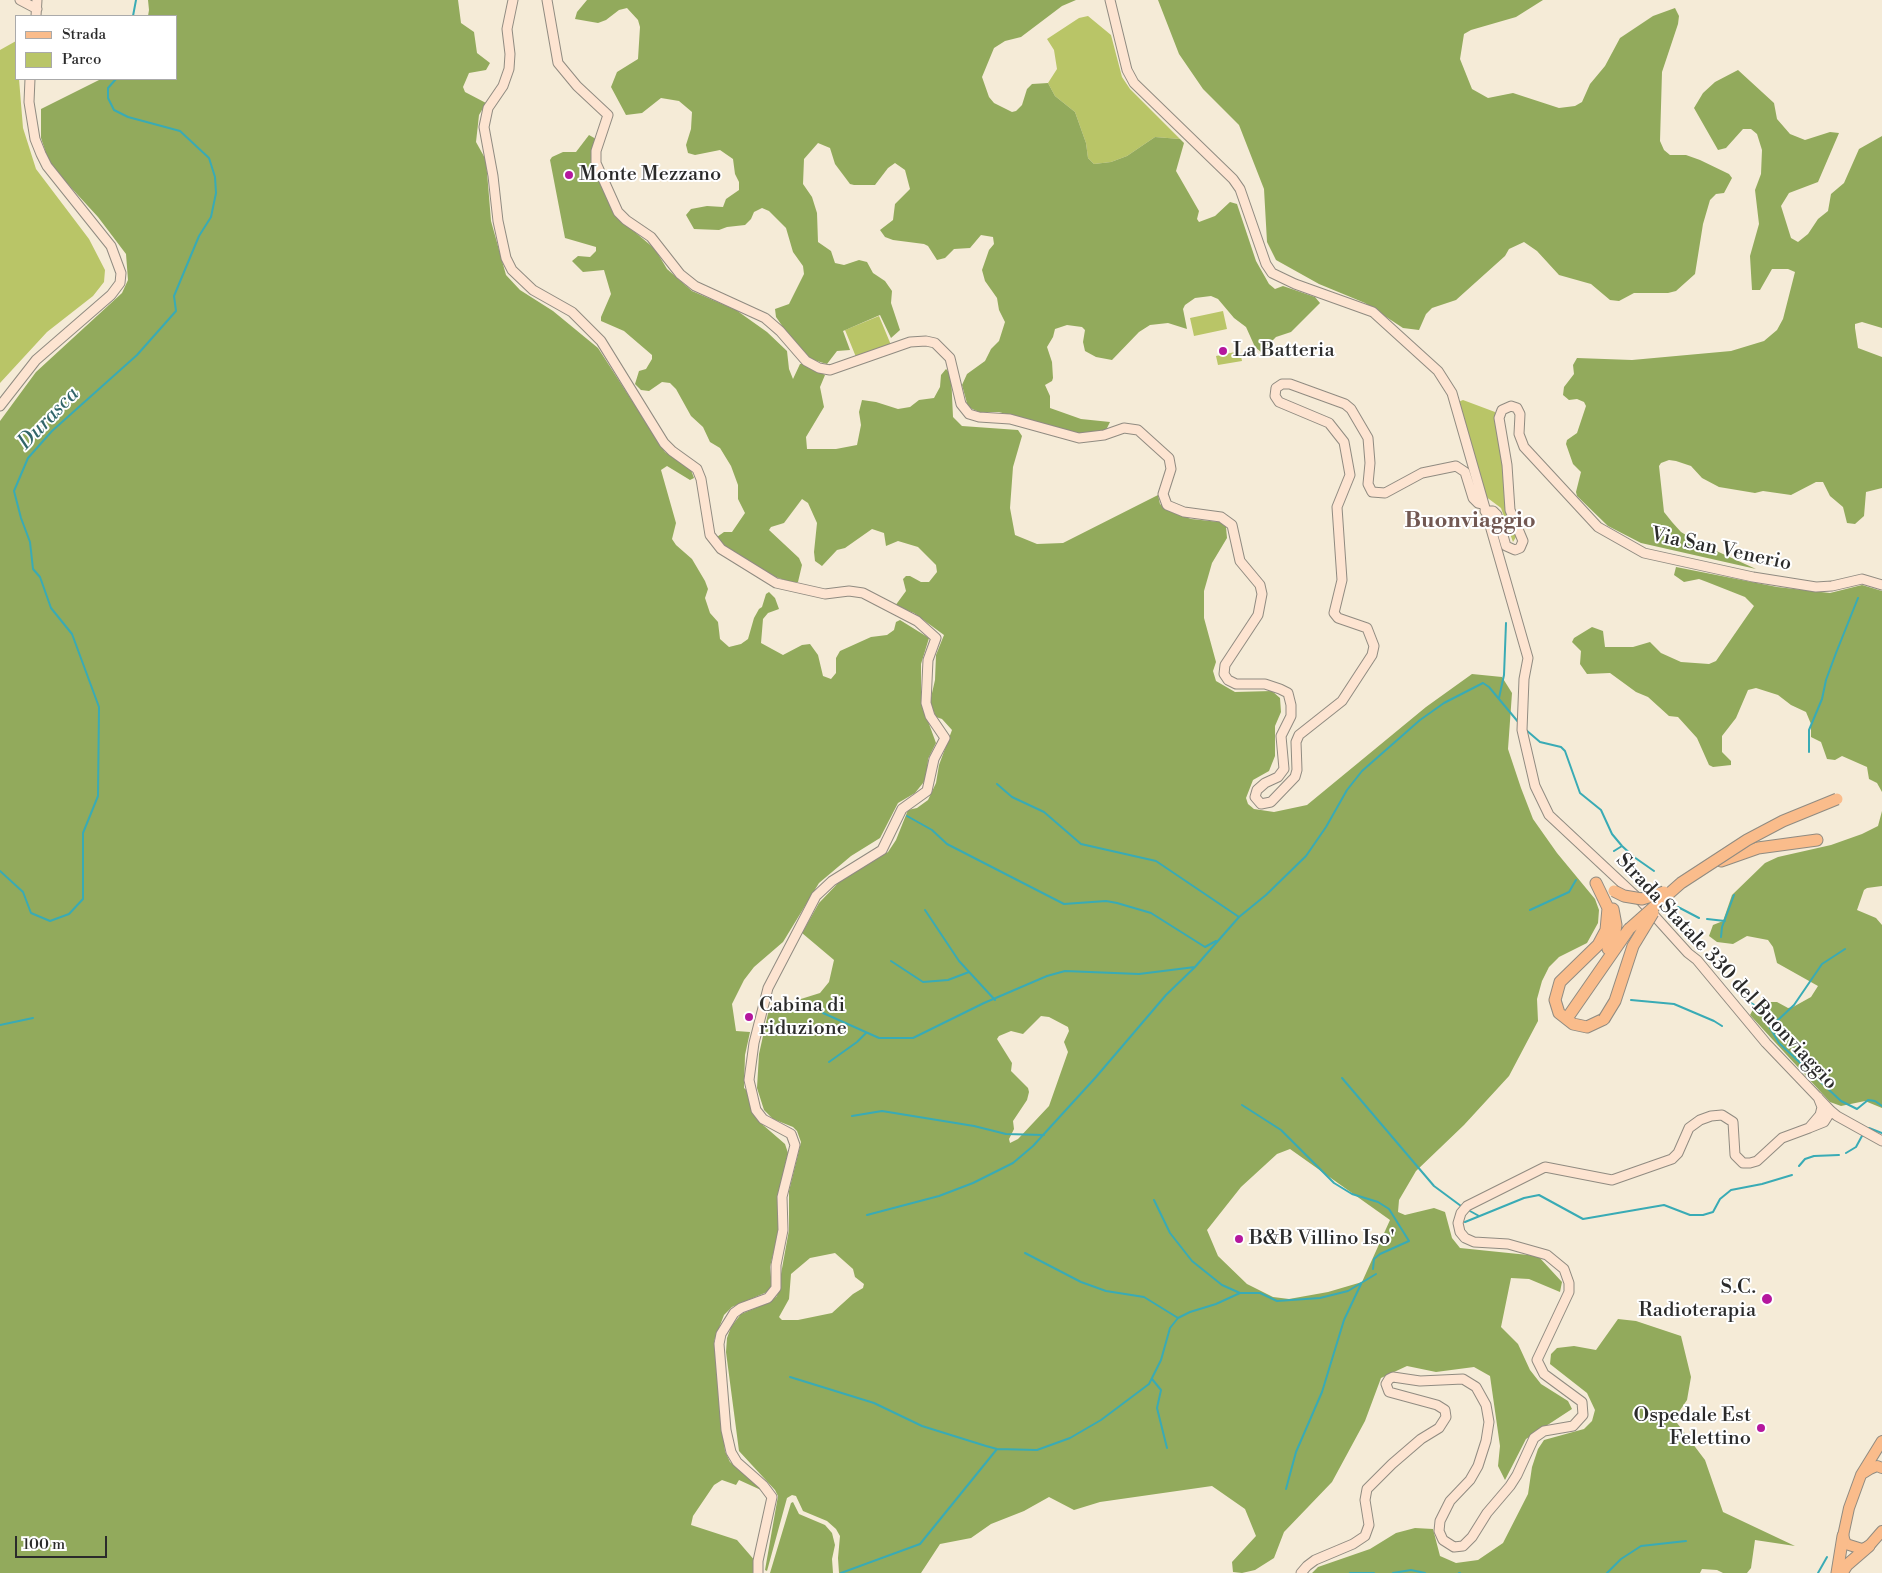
<!DOCTYPE html>
<style>
body{margin:0}
#map{position:relative;width:1882px;height:1573px;overflow:hidden;background:#f5ebd7;font-family:"Libre Bodoni",serif}
canvas{display:block}
.legend{position:absolute;left:15px;top:15px;width:162px;height:65px;box-sizing:border-box;background:#fff;border:1px solid #aaa;margin:0;padding:6px 9px;list-style:none;font-size:15px;color:#2b2b2b}
.legend li{display:flex;align-items:center;gap:10px;height:25px}
.legend b{width:25px;border:1px solid #aaa}
.scale{position:absolute;left:15px;top:1536px;width:92px;height:22px;box-sizing:border-box;border:2px solid #2b2b2b;border-top:0;padding-left:6px;font-size:15px;line-height:18px;white-space:nowrap;color:#2b2b2b;-webkit-text-stroke:4px #fff;paint-order:stroke}
</style>
<div id="map">
<canvas width="1882" height="1573"></canvas>
<ul class="legend">
<li><b style="height:6px;background:#fabc8b"></b>Strada</li>
<li><b style="height:14px;background:#b9c567"></b>Parco</li>
</ul>
<div class="scale">100 m</div>
</div>
<script>
const ctx = document.querySelector('canvas').getContext('2d');
ctx.lineJoin = 'round';
function fillPath(path, color) {
  ctx.fillStyle = color;
  ctx.fill(path, 'evenodd');
}
function shape(rows) {
  const path = new Path2D();
  for (const r of rows) {
    path.moveTo(r[0], r[1]);
    for (let i = 2; i < r.length; i += 2) path.lineTo(r[i], r[i + 1]);
  }
  return path;
}
function stroke(path, color, width, dash) {
  ctx.strokeStyle = color;
  ctx.lineWidth = width;
  ctx.lineCap = dash ? 'butt' : 'round';
  ctx.setLineDash(dash || []);
  ctx.stroke(path);
}
function label(font, color, halo, rows, align = 'center') {
  ctx.font = font + ' "Libre Bodoni",serif';
  ctx.lineWidth = 4;
  ctx.setLineDash([]);
  ctx.textBaseline = 'middle';
  ctx.strokeStyle = halo;
  ctx.fillStyle = color;
  for (const [text, x, y, turn = 0] of rows) {
    ctx.save();
    ctx.translate(x, y);
    ctx.rotate((+turn || 0) * Math.PI / 180);
    ctx.textAlign = isNaN(turn) ? turn : align;
    if (halo) ctx.strokeText(text, 0, 0);
    ctx.fillText(text, 0, 0);
    ctx.restore();
  }
}
fillPath(shape([
 [1088,16,1111,35,1122,77,1130,89,1180,139,1155,137,1127,156,1111,162,1094,164,1088,158,1086,143,1075,112,1055,96,1048,83,1057,69,1054,50,1047,39,1079,18],
 [16,41,16,79,19,79,23,128,36,169,89,239,105,270,104,282,93,296,47,332,0,383,0,50],
 [1223,311,1227,329,1194,336,1190,318],
 [879,316,891,345,856,357,845,330],
 [1240,351,1242,361,1218,365,1216,356],
 [1463,400,1495,412,1505,477,1505,507,1516,537,1513,542,1501,508,1485,496,1458,402]
]), '#b9c567');
fillPath(shape([
 [148,0,458,0,461,23,474,32,477,53,490,63,486,70,469,73,463,87,465,92,486,103,479,115,476,142,486,160,491,221,506,275,520,290,553,311,598,348,665,452,691,470,694,478,690,480,667,466,661,470,676,523,672,539,676,545,692,559,705,581,708,589,705,598,710,613,718,622,720,639,729,647,741,644,748,639,754,618,759,609,762,607,766,594,769,592,775,598,779,609,768,613,763,619,761,643,783,655,802,645,810,644,818,655,823,676,831,679,836,673,836,658,840,651,871,637,887,635,894,630,896,622,900,620,929,638,921,664,921,702,936,743,928,759,927,778,915,793,898,803,880,838,851,856,819,883,783,942,754,967,744,980,732,1004,736,1031,750,1032,745,1055,744,1088,750,1093,752,1111,763,1125,785,1144,788,1153,778,1194,779,1229,770,1267,772,1287,767,1292,732,1307,724,1315,714,1341,725,1451,730,1462,754,1480,761,1490,739,1480,736,1485,722,1480,714,1485,693,1516,691,1525,737,1540,756,1562,757,1573,0,1573,0,421,36,372,122,293,128,280,126,254,98,217,54,169,47,156,41,138,41,109,101,79,176,79,176,16,148,16,149,10],
 [587,0,1076,0,1062,6,1021,37,1005,41,994,48,982,77,989,97,994,103,1012,112,1016,111,1022,105,1027,89,1032,84,1048,83,1055,96,1075,112,1086,143,1088,158,1094,164,1111,162,1127,156,1155,137,1180,139,1184,143,1176,171,1199,211,1197,219,1199,222,1215,216,1230,202,1237,204,1256,261,1269,284,1275,289,1283,286,1315,297,1320,303,1291,332,1276,337,1261,352,1255,347,1246,327,1234,318,1218,299,1211,296,1195,298,1185,305,1183,309,1187,329,1168,323,1150,325,1139,332,1112,360,1096,357,1085,351,1083,342,1085,330,1082,327,1067,325,1055,329,1053,337,1047,347,1052,362,1053,378,1052,381,1045,385,1050,396,1050,408,1081,419,1110,422,1105,432,1089,434,1069,432,999,412,979,412,968,407,962,385,967,374,985,361,991,349,999,341,1005,322,999,310,997,298,985,281,982,270,989,250,994,244,993,237,981,235,970,248,954,249,945,258,937,260,928,246,924,244,893,240,885,237,880,230,893,220,895,204,910,189,905,170,895,163,888,168,875,185,854,185,850,184,835,164,830,148,818,143,804,159,803,184,812,197,817,213,818,242,831,251,835,263,844,265,859,260,867,262,873,273,885,281,892,291,891,303,900,330,891,338,880,315,843,331,850,350,837,351,827,364,810,359,792,340,776,317,775,309,789,304,804,274,803,266,793,252,786,228,769,211,762,208,754,212,751,219,745,225,727,227,719,230,694,229,686,215,691,209,707,206,723,207,726,199,739,190,739,182,735,174,733,159,720,150,695,155,688,153,686,145,691,129,692,112,679,101,661,98,642,113,626,115,611,87,617,72,638,59,640,27,638,20,627,8,619,10,606,20,598,23,575,19,577,12],
 [1158,0,1543,0,1516,17,1471,30,1464,34,1460,59,1472,89,1488,98,1513,93,1559,108,1575,106,1582,102,1590,84,1605,66,1620,38,1653,16,1675,8,1679,16,1678,24,1662,72,1660,141,1664,150,1670,155,1686,155,1700,160,1729,174,1732,178,1724,193,1716,194,1710,200,1703,224,1695,274,1676,291,1668,293,1634,293,1619,301,1610,300,1591,284,1559,275,1537,251,1524,242,1509,249,1505,256,1456,300,1432,308,1426,314,1419,330,1403,328,1365,303,1319,284,1276,260,1267,242,1264,189,1239,125,1203,89,1179,54],
 [1738,70,1774,103,1777,119,1790,134,1805,140,1830,132,1839,133,1818,182,1789,193,1781,206,1791,238,1798,242,1808,234,1818,219,1828,211,1831,194,1844,183,1859,149,1882,136,1882,328,1862,322,1855,324,1855,328,1858,348,1882,357,1882,488,1866,492,1864,516,1855,524,1847,523,1843,507,1830,496,1823,482,1816,482,1791,495,1763,491,1755,493,1719,487,1702,478,1691,466,1676,461,1669,460,1661,463,1659,466,1664,512,1672,522,1681,532,1701,544,1756,569,1641,543,1608,526,1577,496,1576,492,1581,472,1573,464,1566,444,1567,440,1577,433,1586,406,1584,402,1577,399,1569,400,1563,395,1564,387,1574,374,1573,365,1577,358,1632,360,1731,351,1764,341,1777,330,1783,319,1795,272,1788,269,1772,269,1760,290,1752,290,1750,256,1759,224,1755,190,1761,174,1762,150,1757,134,1751,129,1743,129,1726,148,1718,150,1694,108,1703,93,1715,82],
 [589,135,596,139,591,155,592,166,617,217,655,249,667,269,692,291,736,310,767,332,787,351,789,369,793,379,800,364,804,364,825,375,820,387,824,407,806,437,807,449,836,449,857,445,861,425,859,412,862,400,876,402,898,409,910,407,919,400,934,398,940,387,941,375,946,369,951,374,953,417,962,426,1018,430,1022,436,1013,467,1010,508,1015,535,1037,544,1063,543,1158,495,1160,504,1167,510,1191,519,1220,522,1226,527,1227,538,1212,563,1204,591,1204,618,1216,662,1213,671,1216,681,1235,692,1272,691,1280,698,1281,712,1275,726,1275,756,1269,771,1253,780,1246,798,1248,804,1254,809,1274,812,1307,805,1426,707,1472,674,1502,677,1512,693,1508,749,1521,788,1533,819,1557,853,1595,899,1599,910,1598,923,1587,943,1559,957,1549,967,1542,981,1537,999,1538,1021,1509,1076,1464,1125,1416,1171,1399,1200,1398,1212,1405,1215,1434,1208,1445,1212,1452,1238,1460,1248,1538,1256,1562,1282,1560,1292,1529,1279,1511,1278,1501,1327,1518,1344,1530,1370,1541,1384,1568,1401,1572,1409,1526,1439,1505,1480,1498,1466,1500,1446,1490,1376,1474,1367,1436,1372,1407,1366,1381,1378,1365,1421,1332,1482,1284,1532,1274,1558,1255,1570,1242,1573,1233,1572,1232,1562,1256,1536,1245,1509,1212,1486,1100,1502,1074,1510,1049,1497,1024,1511,991,1524,971,1538,940,1544,921,1573,839,1573,838,1558,840,1536,836,1529,827,1521,803,1511,796,1496,792,1495,787,1498,767,1571,765,1570,778,1496,775,1490,739,1451,726,1352,727,1338,731,1327,741,1314,770,1302,777,1296,789,1230,789,1191,801,1142,797,1131,793,1127,773,1119,764,1110,757,1088,759,1054,769,1009,820,993,829,982,834,960,802,933,819,903,841,880,888,852,896,840,908,810,917,808,928,800,936,783,939,765,952,730,942,719,936,717,930,702,935,680,936,655,944,635,914,613,895,606,906,591,903,579,906,576,910,576,921,582,929,582,937,572,936,565,918,547,898,541,886,546,884,533,872,529,845,548,837,550,822,566,815,561,814,552,817,523,808,503,802,499,784,523,771,527,769,530,799,558,802,565,798,582,793,583,770,575,724,548,717,537,724,532,732,532,745,513,738,499,738,485,731,466,720,448,710,442,703,427,691,416,676,389,670,383,662,382,649,391,641,390,635,384,639,371,646,369,652,359,652,355,624,331,601,321,601,317,611,294,604,270,583,272,572,261,578,256,590,257,596,251,596,247,565,238,550,160,552,157,563,152,576,152],
 [1041,1016,1049,1017,1068,1027,1069,1031,1064,1042,1068,1052,1049,1106,1018,1139,1010,1143,1009,1139,1014,1129,1013,1121,1027,1100,1029,1092,1028,1088,1011,1071,1012,1063,997,1039,999,1036,1011,1031,1023,1034],
 [1290,1149,1390,1220,1362,1282,1328,1292,1289,1299,1273,1297,1247,1284,1218,1256,1207,1230,1241,1187,1277,1154],
 [835,1253,853,1269,855,1277,864,1284,863,1288,853,1294,832,1313,798,1320,782,1320,779,1317,789,1299,791,1274,810,1258],
 [1676,567,1777,587,1830,593,1862,585,1882,591,1882,792,1877,783,1869,779,1867,767,1842,756,1835,760,1827,759,1821,742,1811,737,1811,724,1806,712,1791,705,1778,695,1756,688,1748,690,1736,718,1722,736,1722,752,1731,761,1731,765,1713,767,1709,765,1697,738,1678,717,1669,716,1648,697,1636,692,1610,673,1587,674,1580,664,1581,651,1572,642,1574,638,1592,627,1603,631,1605,647,1633,647,1650,642,1661,653,1681,662,1709,664,1716,661,1754,606,1745,597,1707,582,1699,579,1684,582,1674,575],
 [1882,811,1882,886,1867,888,1864,890,1857,910,1876,918,1882,925,1882,1108,1865,1101,1841,1106,1830,1102,1750,1015,1756,1004,1760,1002,1777,1002,1788,1008,1793,1007,1811,997,1818,986,1777,963,1773,947,1768,940,1747,936,1733,944,1717,942,1709,936,1713,925,1723,921,1732,895,1765,863,1778,857,1831,845,1862,834,1878,826],
 [1618,1319,1636,1321,1681,1336,1691,1377,1687,1400,1674,1419,1705,1460,1723,1512,1795,1546,1755,1540,1751,1568,1747,1573,1723,1573,1717,1570,1702,1569,1700,1573,1312,1573,1318,1567,1370,1549,1396,1533,1415,1528,1433,1529,1440,1556,1456,1563,1478,1560,1503,1543,1528,1494,1532,1467,1538,1449,1544,1440,1584,1429,1592,1421,1595,1410,1587,1393,1550,1364,1551,1354,1557,1348,1574,1346,1596,1350],
 [793,1502,799,1514,825,1525,832,1533,835,1545,832,1559,833,1573,770,1573,791,1503]
]), '#92aa5c');
stroke(shape([
 [133,16,136,0],
 [1499,698,1504,675,1506,623],
 [1526,730,1540,742,1561,747,1565,751,1580,793,1601,810,1612,834,1622,846,1634,857,1654,871],
 [1809,752,1809,730,1822,699,1826,680,1836,653,1858,598],
 [997,784,1012,797,1044,812,1081,844,1156,861,1239,917],
 [907,816,932,830,947,844,1064,904,1106,901,1117,903,1151,913,1205,947,1216,941],
 [1614,851,1622,846],
 [0,871,23,892,31,913,50,921,69,914,83,899,83,833,98,796,99,707,72,634,51,608,40,577,33,569,30,542,21,518,14,491,28,458,52,431,137,355,176,311,174,296,199,236,211,217,216,193,215,177,209,158,180,131,128,117,114,110,108,98,108,88,116,79],
 [1678,907,1699,918],
 [925,910,959,961,995,1000],
 [1530,910,1569,892,1576,880],
 [1707,919,1725,921],
 [1721,937,1722,927,1734,895],
 [891,961,923,982,948,980,969,972],
 [1631,1000,1674,1004,1714,1021,1722,1026],
 [1751,1003,1758,1007,1779,1043,1841,1101,1857,1109,1868,1100,1875,1101,1882,1106],
 [823,1013,879,1038,913,1038,984,1003,1047,976,1065,971,1139,974,1195,967],
 [1766,1023,1778,1020,1794,1005,1822,964,1845,949],
 [0,1025,33,1018],
 [829,1062,857,1042,866,1033],
 [1342,1078,1434,1186,1461,1206],
 [1242,1105,1281,1130,1334,1183,1352,1194,1378,1202,1389,1209,1409,1241,1380,1254,1374,1259,1373,1269],
 [852,1116,882,1111,974,1126,1006,1134,1044,1135],
 [1869,1128,1882,1133],
 [1846,1153,1856,1147,1863,1134],
 [1799,1166,1805,1159,1814,1156,1839,1155],
 [1154,1200,1170,1233,1192,1261,1222,1285,1240,1293],
 [1470,1211,1479,1216],
 [867,1215,939,1196,973,1183,1013,1163,1033,1146,1096,1077,1166,995,1195,967,1239,917,1266,895,1306,856,1326,827,1347,790,1362,771,1420,720,1444,703,1483,683,1489,687,1519,723],
 [1465,1222,1524,1198,1539,1195,1583,1219,1664,1205,1690,1215,1703,1215,1713,1212,1720,1199,1731,1190,1762,1184,1792,1175],
 [1025,1253,1081,1282,1106,1291,1144,1297,1178,1318],
 [790,1377,874,1403,922,1426,986,1446,997,1449,1037,1450,1070,1438,1101,1420,1149,1384,1161,1360,1170,1328,1178,1318,1190,1312,1216,1304,1240,1293,1260,1293,1277,1301,1320,1298,1348,1291,1376,1274],
 [1152,1379,1161,1390,1157,1408,1167,1448],
 [1286,1489,1296,1452,1322,1392,1344,1320,1361,1284],
 [841,1573,920,1544,997,1449],
 [1350,1573,1374,1573],
 [1393,1573,1411,1570,1425,1573],
 [1459,1573,1460,1573],
 [1607,1573,1621,1559,1641,1546,1686,1541],
 [1818,1573,1827,1557]
]), '#39abb5', 2);
const secondary = shape([
 [20,0,37,9],
 [513,0,507,29,510,54,509,69,503,86,488,108,484,127,493,176,498,221,506,258,512,270,533,290,572,312,601,341,664,443,672,451,697,469,701,479,710,535,721,549,776,583,825,594,849,591,863,593,917,621,936,638,928,660,926,703,930,716,945,738,934,759,927,791,902,809,882,850,832,881,816,896,768,988,754,1043,749,1080,756,1110,763,1119,791,1134,795,1145,782,1197,783,1230,776,1265,776,1288,768,1298,741,1308,734,1313,721,1334,719,1344,726,1430,731,1452,737,1462,763,1485,772,1497,758,1561,758,1573],
 [547,0,558,63,577,86,608,115,596,151,596,163,618,212,626,220,651,237,680,274,695,286,765,318,780,331,806,361,819,368,830,370,910,342,926,341,935,343,950,358,961,404,969,414,979,417,1010,419,1079,438,1104,435,1124,428,1138,430,1169,458,1171,469,1163,494,1167,505,1184,512,1221,517,1232,525,1240,561,1260,585,1262,594,1258,615,1225,665,1224,674,1228,680,1236,684,1265,684,1280,689,1288,693,1291,705,1291,716,1281,736,1284,769,1278,777,1265,783,1257,790,1255,797,1261,804,1271,802,1295,777,1297,770,1296,742,1299,735,1342,701,1372,655,1374,646,1367,628,1338,618,1334,613,1342,580,1337,507,1350,475,1344,442,1329,423,1279,402,1275,396,1276,388,1282,384,1290,384,1345,404,1351,409,1368,438,1370,463,1368,484,1372,492,1385,493,1422,473,1456,466,1465,472,1473,498,1478,503,1483,504],
 [1110,0,1127,70,1134,83,1233,179,1240,189,1266,264,1272,273,1295,284,1373,312,1438,371,1452,393,1528,658,1524,679,1522,730,1535,786,1549,815,1641,901,1688,953,1697,960,1766,1043,1831,1111,1837,1116,1882,1141],
 [36,16,37,0],
 [0,406,36,360,111,295,120,283,121,273,111,246,47,166,41,154,35,139,29,102,30,79],
 [1485,511,1493,511,1497,515,1506,546,1515,550,1520,548,1523,541,1510,510,1507,465,1499,418,1502,410,1511,406,1517,408,1520,414,1519,434,1524,447,1598,527,1644,553,1753,577,1816,587,1832,586,1862,579,1882,585],
 [1809,1128,1824,1122,1831,1111],
 [1301,1573,1307,1566,1315,1560,1353,1544,1365,1536,1369,1525,1365,1500,1367,1489,1392,1464,1421,1439,1439,1428,1446,1417,1445,1410,1437,1405,1389,1392,1386,1384,1389,1379,1393,1377,1420,1381,1463,1379,1476,1387,1486,1405,1489,1422,1486,1441,1478,1466,1470,1480,1450,1501,1440,1521,1439,1531,1443,1540,1454,1547,1463,1546,1472,1537,1487,1513,1510,1486,1517,1475,1534,1438,1544,1431,1573,1426,1583,1415,1582,1402,1544,1374,1537,1360,1569,1292,1569,1283,1564,1269,1547,1255,1508,1244,1474,1242,1465,1238,1460,1232,1458,1223,1461,1213,1467,1206,1545,1167,1612,1180,1672,1159,1678,1153,1689,1128,1700,1120,1711,1116,1722,1115,1733,1122,1735,1155,1743,1163,1750,1163,1757,1161,1782,1138,1809,1128,1820,1115,1822,1107,1818,1097]
]);
const primary = shape([
 [1882,1441,1861,1475,1849,1508,1843,1536,1846,1544,1862,1549,1869,1546,1882,1531],
 [1862,1474,1870,1469,1877,1466,1882,1468]
]);
const highway = shape([
 [1721,861,1758,848,1817,840],
 [1596,883,1608,908,1606,930,1598,945,1560,982,1555,1000,1559,1013,1573,1024,1587,1027,1604,1019],
 [1608,949,1614,938,1616,925,1613,909],
 [1570,1014,1629,929],
 [1837,1573,1843,1536],
 [1842,1573,1847,1565,1869,1546]
]);
stroke(secondary, '#908b81', 11);
stroke(primary, '#908b81', 12);
stroke(highway, '#908b81', 13);
stroke(secondary, '#fde4d1', 9);
stroke(primary, '#fabc8b', 10);
stroke(highway, '#fabc8b', 11);
const highwayBridge = shape([
 [1614,891,1624,896,1642,899,1664,892],
 [1629,929,1681,883,1747,840,1783,821,1837,799],
 [1604,1019,1615,1001,1633,946,1653,913]
]);
stroke(highwayBridge, '#908b81', 13, []);
stroke(highwayBridge, '#fabc8b', 11);
for (const [x, y, r, color] of [
 [569,175,5,"#b5179e"],
 [1223,351,5,"#b5179e"],
 [749,1017,5,"#b5179e"],
 [1239,1239,5,"#b5179e"],
 [1767,1299,6,"#b5179e"],
 [1761,1428,5,"#b5179e"]
]) {
  const dot = new Path2D();
  dot.arc(x, y, r, 0, 2 * Math.PI);
  ctx.fillStyle = color;
  ctx.fill(dot);
  stroke(dot, '#fff', 2);
}
label('20px', '#2b2b2b', '#fff', [
 ["Monte Mezzano",579,175],
 ["La Batteria",1233,351],
 ["Cabina di",759,1006],
 ["riduzione",759,1029],
 ["B&B Villino Iso'",1249,1239],
 ["S.C.",1756,1288,"right"],
 ["Radioterapia",1756,1311,"right"],
 ["Ospedale Est",1751,1416,"right"],
 ["Felettino",1751,1439,"right"]
], 'left');
label('20px', '#2b2b2b', '#fff', [
 ["Via San Venerio",1721,550,12],
 ["Strada Statale 330 del Buonviaggio",1726,972,47]
]);
label('italic 21px', '#316569', '#fff', [
 ["Durasca",49,419,-46]
]);
label('bold 22px', '#725852', '#fff', [
 ["Buonviaggio",1470,522]
]);
</script>
